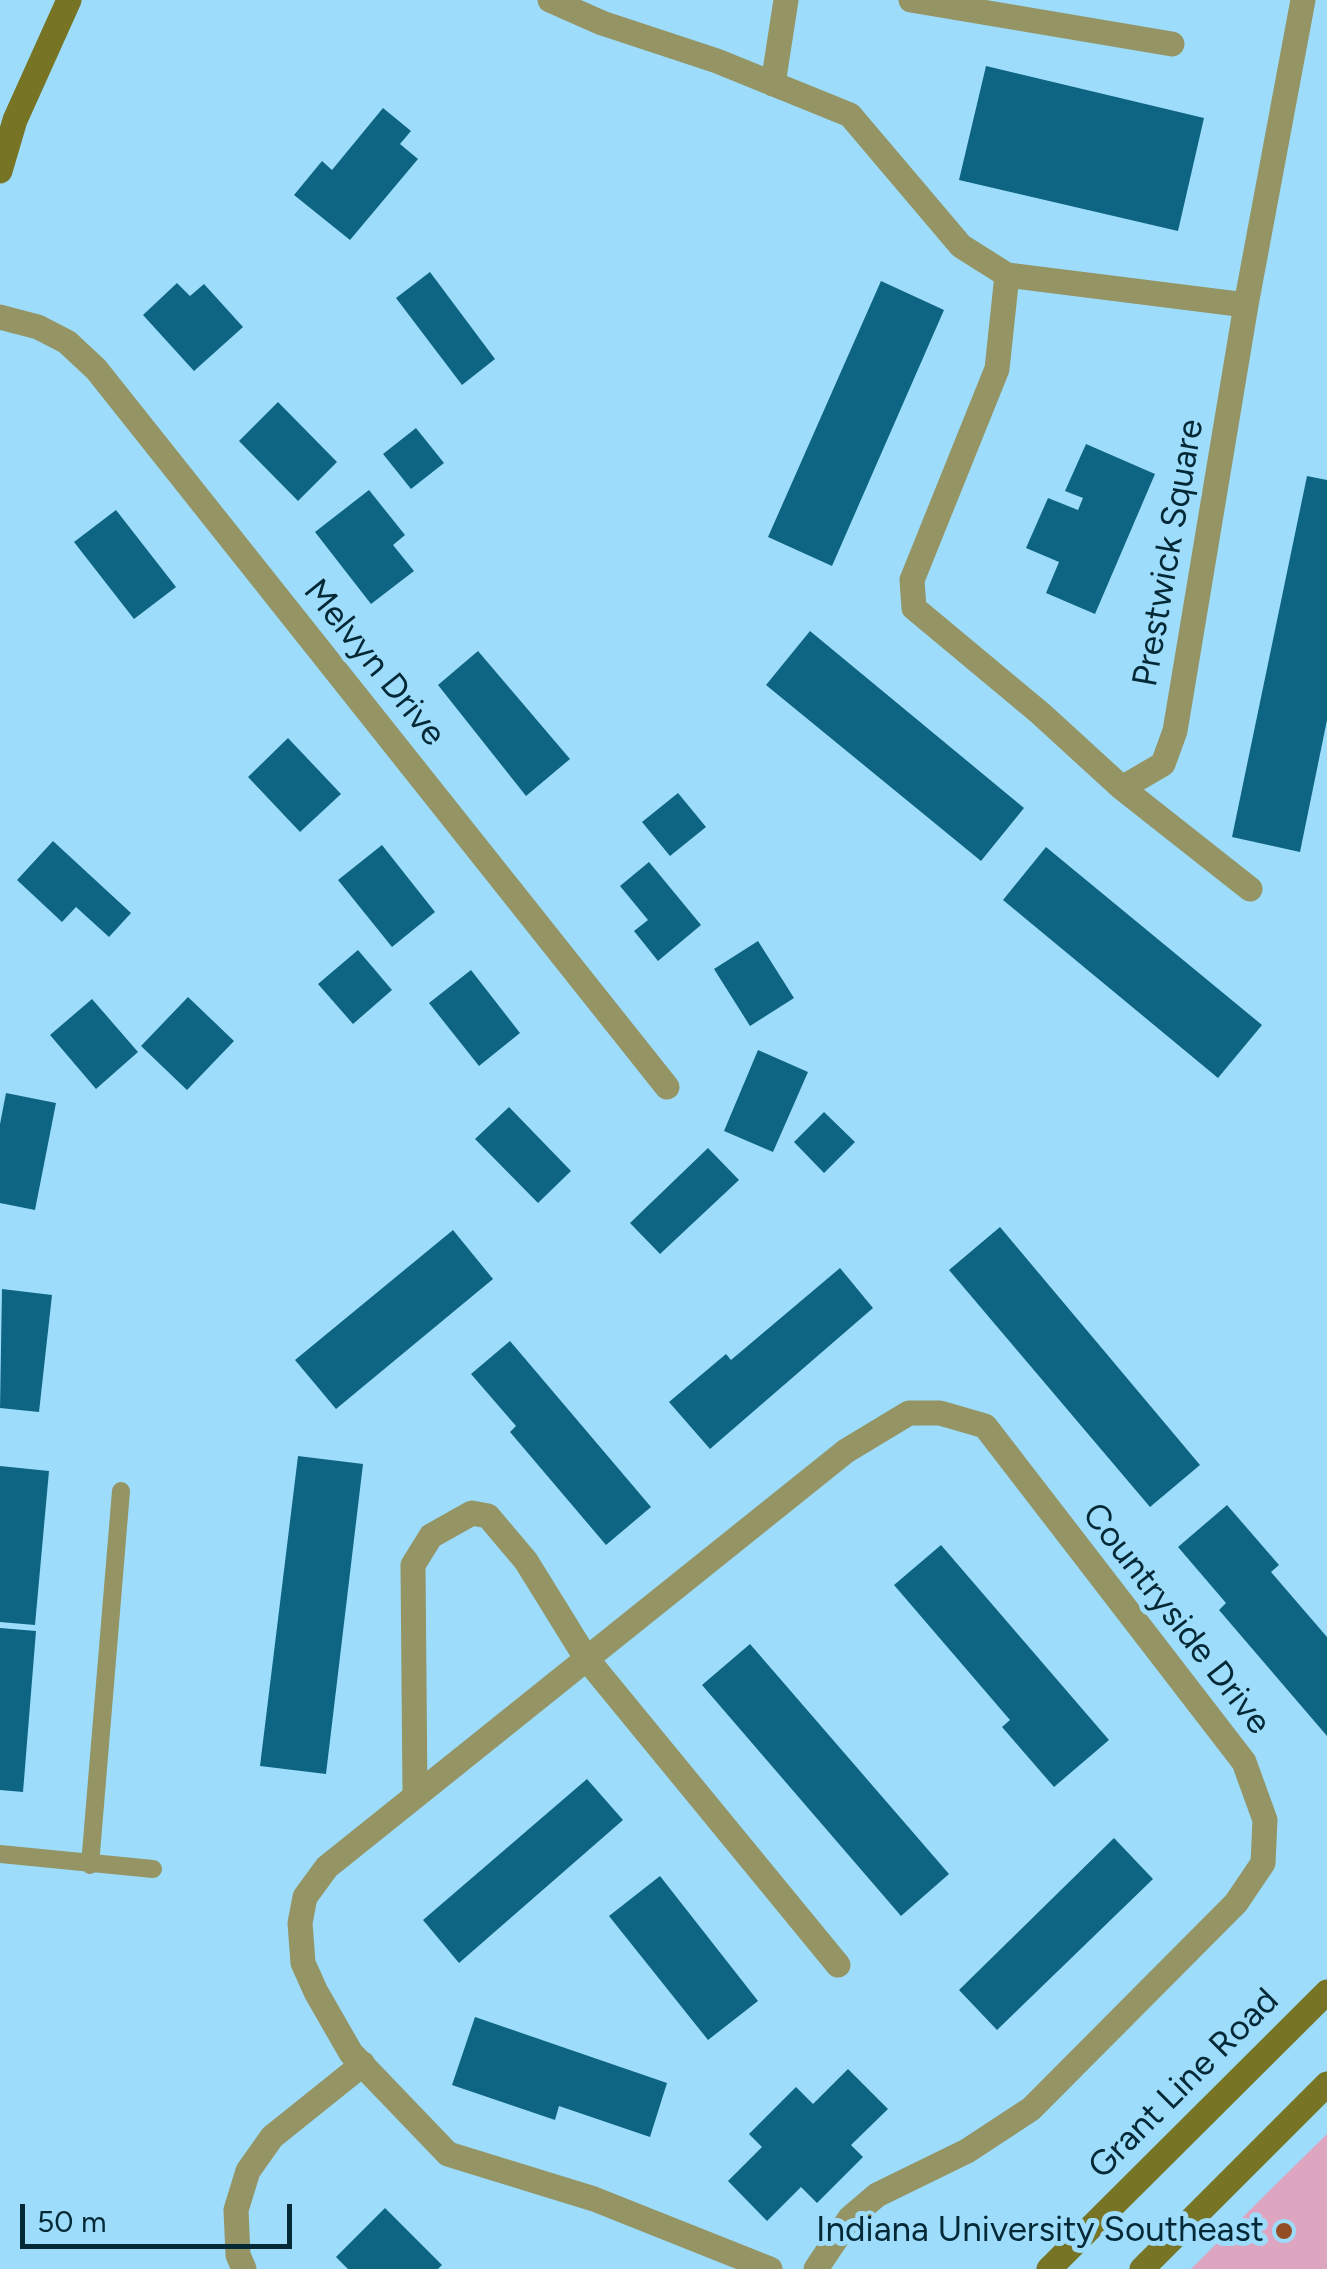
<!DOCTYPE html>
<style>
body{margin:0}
#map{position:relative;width:1327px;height:2269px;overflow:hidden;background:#9dddfb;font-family:Figtree,sans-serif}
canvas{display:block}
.scale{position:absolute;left:20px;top:2204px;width:272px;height:45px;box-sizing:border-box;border:5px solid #032836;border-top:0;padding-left:12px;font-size:30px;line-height:35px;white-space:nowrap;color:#032836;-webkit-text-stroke:8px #9dddfb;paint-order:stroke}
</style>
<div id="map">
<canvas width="1327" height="2269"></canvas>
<div class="scale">50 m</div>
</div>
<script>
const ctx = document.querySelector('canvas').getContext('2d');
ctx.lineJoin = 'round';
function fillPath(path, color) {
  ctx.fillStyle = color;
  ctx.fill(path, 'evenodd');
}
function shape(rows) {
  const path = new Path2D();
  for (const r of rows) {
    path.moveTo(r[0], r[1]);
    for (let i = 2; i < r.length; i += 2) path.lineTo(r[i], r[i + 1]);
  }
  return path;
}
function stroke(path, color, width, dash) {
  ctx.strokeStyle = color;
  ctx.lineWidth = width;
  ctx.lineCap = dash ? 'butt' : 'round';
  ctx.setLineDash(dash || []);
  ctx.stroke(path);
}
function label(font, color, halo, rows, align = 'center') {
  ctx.font = font + ' Figtree,sans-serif';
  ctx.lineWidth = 10;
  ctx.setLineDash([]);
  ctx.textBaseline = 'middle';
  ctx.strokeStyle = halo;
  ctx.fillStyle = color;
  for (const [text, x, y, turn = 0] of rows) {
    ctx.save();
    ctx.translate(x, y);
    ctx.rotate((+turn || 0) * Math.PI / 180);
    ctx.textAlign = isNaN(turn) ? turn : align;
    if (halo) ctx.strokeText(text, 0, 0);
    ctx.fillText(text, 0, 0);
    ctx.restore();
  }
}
fillPath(shape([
 [1327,2134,1327,2269,1191,2269,1267,2193]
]), '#dea5c1');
fillPath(shape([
 [986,66,1204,118,1178,231,959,180],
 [383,108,411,131,400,144,418,159,350,240,294,195,322,161,332,170],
 [430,272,495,359,462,385,396,298],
 [881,281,944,310,832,566,768,537],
 [177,283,190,296,204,284,243,327,194,371,143,315],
 [278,402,337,462,298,501,239,441],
 [416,428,444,463,411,489,383,454],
 [1086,444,1155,474,1095,614,1046,593,1059,562,1026,548,1048,498,1078,510,1083,498,1065,491],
 [1307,476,1327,480,1327,720,1300,852,1232,837],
 [369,490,405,535,393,545,414,571,371,604,315,532],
 [116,510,176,587,134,619,74,542],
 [810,631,1024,808,981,861,766,685],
 [478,651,570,759,526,796,438,685],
 [288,738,341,794,300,832,248,777],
 [678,793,706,827,670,856,642,822],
 [53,841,131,913,109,937,76,907,62,922,17,880],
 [382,845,435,912,392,947,338,880],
 [1046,847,1262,1025,1218,1078,1003,900],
 [649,862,701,925,658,961,634,931,648,920,620,886],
 [758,941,794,998,750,1026,714,969],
 [358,950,392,990,353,1024,318,984],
 [471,970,520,1033,479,1066,429,1003],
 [188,997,234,1041,187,1090,141,1046],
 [92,999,138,1052,96,1089,50,1035],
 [758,1050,808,1072,773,1152,724,1131],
 [6,1093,56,1103,35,1210,0,1203,0,1124],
 [509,1107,571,1171,538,1203,475,1139],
 [824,1112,855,1142,824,1173,794,1142],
 [708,1148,739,1180,660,1254,630,1223],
 [1000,1227,1200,1465,1150,1507,949,1270],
 [453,1230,493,1279,336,1409,295,1360],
 [840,1268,873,1308,710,1449,669,1402,726,1354,731,1360],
 [2,1289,52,1295,39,1412,0,1408],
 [510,1341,651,1507,606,1545,510,1432,516,1426,471,1374],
 [298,1456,363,1464,326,1774,260,1766],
 [0,1466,49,1471,35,1625,0,1622],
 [1227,1505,1279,1565,1271,1572,1327,1637,1327,1736,1219,1610,1226,1603,1178,1547],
 [941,1545,1109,1740,1054,1787,1002,1727,1010,1720,894,1585],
 [0,1628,36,1631,23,1792,0,1790],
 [750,1644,949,1874,901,1916,702,1685],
 [587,1779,623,1820,459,1963,423,1920],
 [1114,1838,1153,1879,997,2030,959,1990],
 [660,1876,758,2001,708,2040,609,1916],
 [475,2017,667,2083,650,2137,559,2106,555,2120,452,2085],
 [848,2069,888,2109,851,2145,863,2157,817,2203,801,2187,767,2221,728,2181,762,2147,749,2134,796,2087,813,2104],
 [385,2208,442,2265,438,2269,348,2269,336,2257]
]), '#0e6583');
stroke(shape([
 [0,1854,153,1869],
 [90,1865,121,1491]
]), '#949464', 18);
stroke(shape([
 [550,0,602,23,717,61,850,115,961,246,1007,275,1246,305],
 [911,0,1172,44],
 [773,84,786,0],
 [1007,275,997,369,912,580,914,608,1040,713,1122,788,1250,889],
 [0,317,38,327,67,342,96,369,667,1087],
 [1122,788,1163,764,1175,731,1246,305,1303,0],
 [415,1796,413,1565,431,1536,472,1513,488,1516,526,1561,586,1658,838,1965],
 [244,2269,238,2255,236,2210,248,2171,272,2137,363,2064],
 [770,2269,594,2199,448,2154,351,2053,316,1992,303,1963,300,1923,305,1897,327,1867,846,1451,909,1413,940,1413,985,1426,1244,1762,1265,1820,1263,1863,1236,1903,1031,2109,967,2151,877,2195,850,2218,816,2269]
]), '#949464', 25);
stroke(shape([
 [0,171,15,120,69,0],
 [1049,2269,1327,1992],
 [1142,2269,1327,2084]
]), '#777525', 25);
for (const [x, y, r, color] of [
 [1284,2231,10,"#934d24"]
]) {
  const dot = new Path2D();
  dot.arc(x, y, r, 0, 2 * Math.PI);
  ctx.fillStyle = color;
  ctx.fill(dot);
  stroke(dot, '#9dddfb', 4);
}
label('35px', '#032836', '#9dddfb', [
 ["Prestwick Square",1169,553,-80],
 ["Melvyn Drive",374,663,51],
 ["Countryside Drive",1176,1619,52],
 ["Grant Line Road",1184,2084,-45]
]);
label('35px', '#032836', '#9dddfb', [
 ["Indiana University Southeast",1264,2231]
], 'right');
</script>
